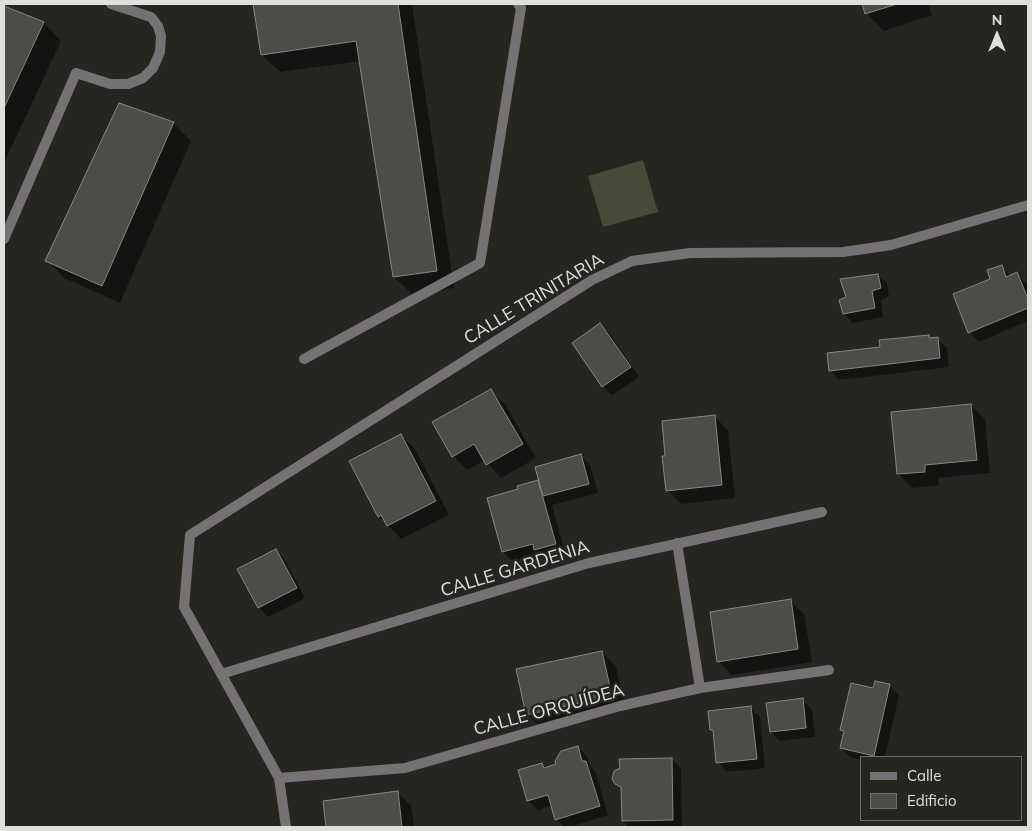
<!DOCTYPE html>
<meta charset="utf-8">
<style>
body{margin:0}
#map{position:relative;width:1032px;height:831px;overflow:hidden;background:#252620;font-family:Mulish,sans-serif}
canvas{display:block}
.frame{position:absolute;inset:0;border:5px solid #dfe0dc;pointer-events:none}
.legend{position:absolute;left:860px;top:756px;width:162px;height:65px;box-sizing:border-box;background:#252620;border:1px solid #6f706b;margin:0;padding:6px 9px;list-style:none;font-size:15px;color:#dfe0dc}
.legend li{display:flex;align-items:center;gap:10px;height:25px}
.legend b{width:25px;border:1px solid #6f706b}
.north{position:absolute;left:972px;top:10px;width:50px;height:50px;-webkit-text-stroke:4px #252620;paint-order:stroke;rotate:0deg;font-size:14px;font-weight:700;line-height:20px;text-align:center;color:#dfe0dc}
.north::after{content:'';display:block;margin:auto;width:18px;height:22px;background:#dfe0dc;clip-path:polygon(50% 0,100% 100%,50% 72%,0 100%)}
</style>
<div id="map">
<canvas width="1032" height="831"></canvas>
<div class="frame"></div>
<ul class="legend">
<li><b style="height:6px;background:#767274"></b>Calle</li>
<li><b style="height:14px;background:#4c4d47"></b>Edificio</li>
</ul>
<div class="north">N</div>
</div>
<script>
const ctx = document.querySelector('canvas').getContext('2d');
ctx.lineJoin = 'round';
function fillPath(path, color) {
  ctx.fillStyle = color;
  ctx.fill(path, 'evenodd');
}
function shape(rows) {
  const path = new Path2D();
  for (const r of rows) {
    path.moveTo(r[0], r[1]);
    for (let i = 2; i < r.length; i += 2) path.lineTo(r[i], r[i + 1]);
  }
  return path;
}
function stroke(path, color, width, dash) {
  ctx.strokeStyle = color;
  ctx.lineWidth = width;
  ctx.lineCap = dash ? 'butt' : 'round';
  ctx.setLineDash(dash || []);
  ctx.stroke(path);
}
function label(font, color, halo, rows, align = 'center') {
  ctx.font = font + ' Mulish,sans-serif';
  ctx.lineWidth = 5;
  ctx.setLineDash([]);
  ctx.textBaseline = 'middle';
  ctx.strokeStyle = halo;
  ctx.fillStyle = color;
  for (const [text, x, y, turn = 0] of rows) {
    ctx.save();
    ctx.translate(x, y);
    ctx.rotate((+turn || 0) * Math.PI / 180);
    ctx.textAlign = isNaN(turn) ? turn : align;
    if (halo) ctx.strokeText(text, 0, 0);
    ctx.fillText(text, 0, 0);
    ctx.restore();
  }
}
fillPath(shape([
 [643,160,658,212,603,227,588,176]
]), '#474a36');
fillPath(shape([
 [254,4,412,4,454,288,412,294,394,277,361,61,280,72,262,55],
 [863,4,928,4,932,15,884,31,866,13],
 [4,8,44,23,61,41,4,163],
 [173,123,191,141,120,303,64,278,47,260],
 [1001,266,1011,276,1016,274,1026,283,1028,289,1028,321,979,342,969,332,992,280],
 [877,275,887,284,889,297,881,300,883,317,853,323,844,314,847,298],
 [600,324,610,334,639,377,612,395,603,386],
 [928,337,931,339,937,338,947,348,949,367,839,380,830,370],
 [491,391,505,404,536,458,501,478,485,460,467,470,453,456],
 [971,405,985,419,990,473,938,478,939,485,912,488,898,474],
 [714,416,728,430,735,498,681,504,667,490],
 [401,435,415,449,449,515,401,539,379,516],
 [581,456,590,465,598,493,552,505,565,553,545,558,540,554,513,561,503,552,488,498,519,490,519,487,540,481],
 [276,550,285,560,305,598,268,617,259,607],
 [790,601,804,614,812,662,732,675,718,661],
 [602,652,616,666,625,710,541,728,527,714],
 [889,686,899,695,885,757,861,757,861,760,850,757,841,748,844,733,841,730,874,689],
 [802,700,812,709,815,737,780,741,771,732],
 [751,708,760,717,765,768,727,772,718,762,714,733,711,730],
 [578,747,587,756,590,766,595,771,608,815,570,827,564,827,556,819,552,805,538,810,528,800,542,764,546,768,558,765],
 [671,759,681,768,682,827,629,827,623,821,622,789,616,783],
 [397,792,411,806,414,827,327,827,324,802]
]), '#0007');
const building = shape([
 [253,4,398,4,437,271,393,277,356,41,261,55,253,4],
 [862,4,897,4,865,14,862,4],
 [4,6,44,22,4,108,4,6],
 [119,103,174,122,102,286,45,261,119,103],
 [1002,265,1006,277,1017,272,1028,299,1028,308,968,333,953,294,990,279,987,270,1002,265],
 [878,274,881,288,872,291,875,308,843,314,839,300,846,297,840,279,878,274],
 [600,323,631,367,602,387,572,343,600,323],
 [929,335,929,338,938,337,940,358,829,371,827,353,880,347,879,340,929,335],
 [491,389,523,444,486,465,474,444,452,457,432,422,491,389],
 [971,404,977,460,925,465,925,472,897,474,891,412,971,404],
 [715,415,722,485,666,491,662,456,665,456,662,421,715,415],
 [401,434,436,501,387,526,381,515,378,517,349,461,401,434],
 [581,454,589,484,543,496,535,467,581,454],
 [538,480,556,544,534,550,533,544,502,552,487,498,518,489,517,486,538,480],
 [276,549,297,588,258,608,237,569,276,549],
 [791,599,798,649,717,662,710,612,791,599],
 [602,651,612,696,526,715,516,669,602,651],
 [875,681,890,684,874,756,840,748,844,731,840,730,851,683,873,688,875,681],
 [803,698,806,728,770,732,766,703,803,698],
 [751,706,757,759,716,763,713,730,710,730,708,711,751,706],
 [578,746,582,761,586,761,600,806,555,820,548,795,527,801,518,770,542,763,544,768,556,764,555,761,561,751,578,746],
 [672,758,673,820,622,821,621,787,615,784,612,779,614,771,620,768,619,759,672,758],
 [398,791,402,827,326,827,323,801,398,791]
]);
fillPath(building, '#4c4d47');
stroke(building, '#868780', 1);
stroke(shape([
 [304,359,480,263,521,8,518,4]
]), '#767274', 10);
stroke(shape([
 [4,239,76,73,110,84,128,84,143,78,153,68,160,52,161,36,158,26,151,17,111,4],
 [677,543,700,688],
 [221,674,589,563,822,512],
 [279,778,405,768,620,706,700,688,829,670],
 [286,827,279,778,184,607,190,535,592,280,632,261,690,253,843,252,891,245,1028,205]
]), '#767274', 10);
label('18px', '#dfe0dc', '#252620', [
 ["CALLE TRINITARIA",534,299,-31],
 ["CALLE GARDENIA",515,569,-17],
 ["CALLE ORQUÍDEA",549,710,-15]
]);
</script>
